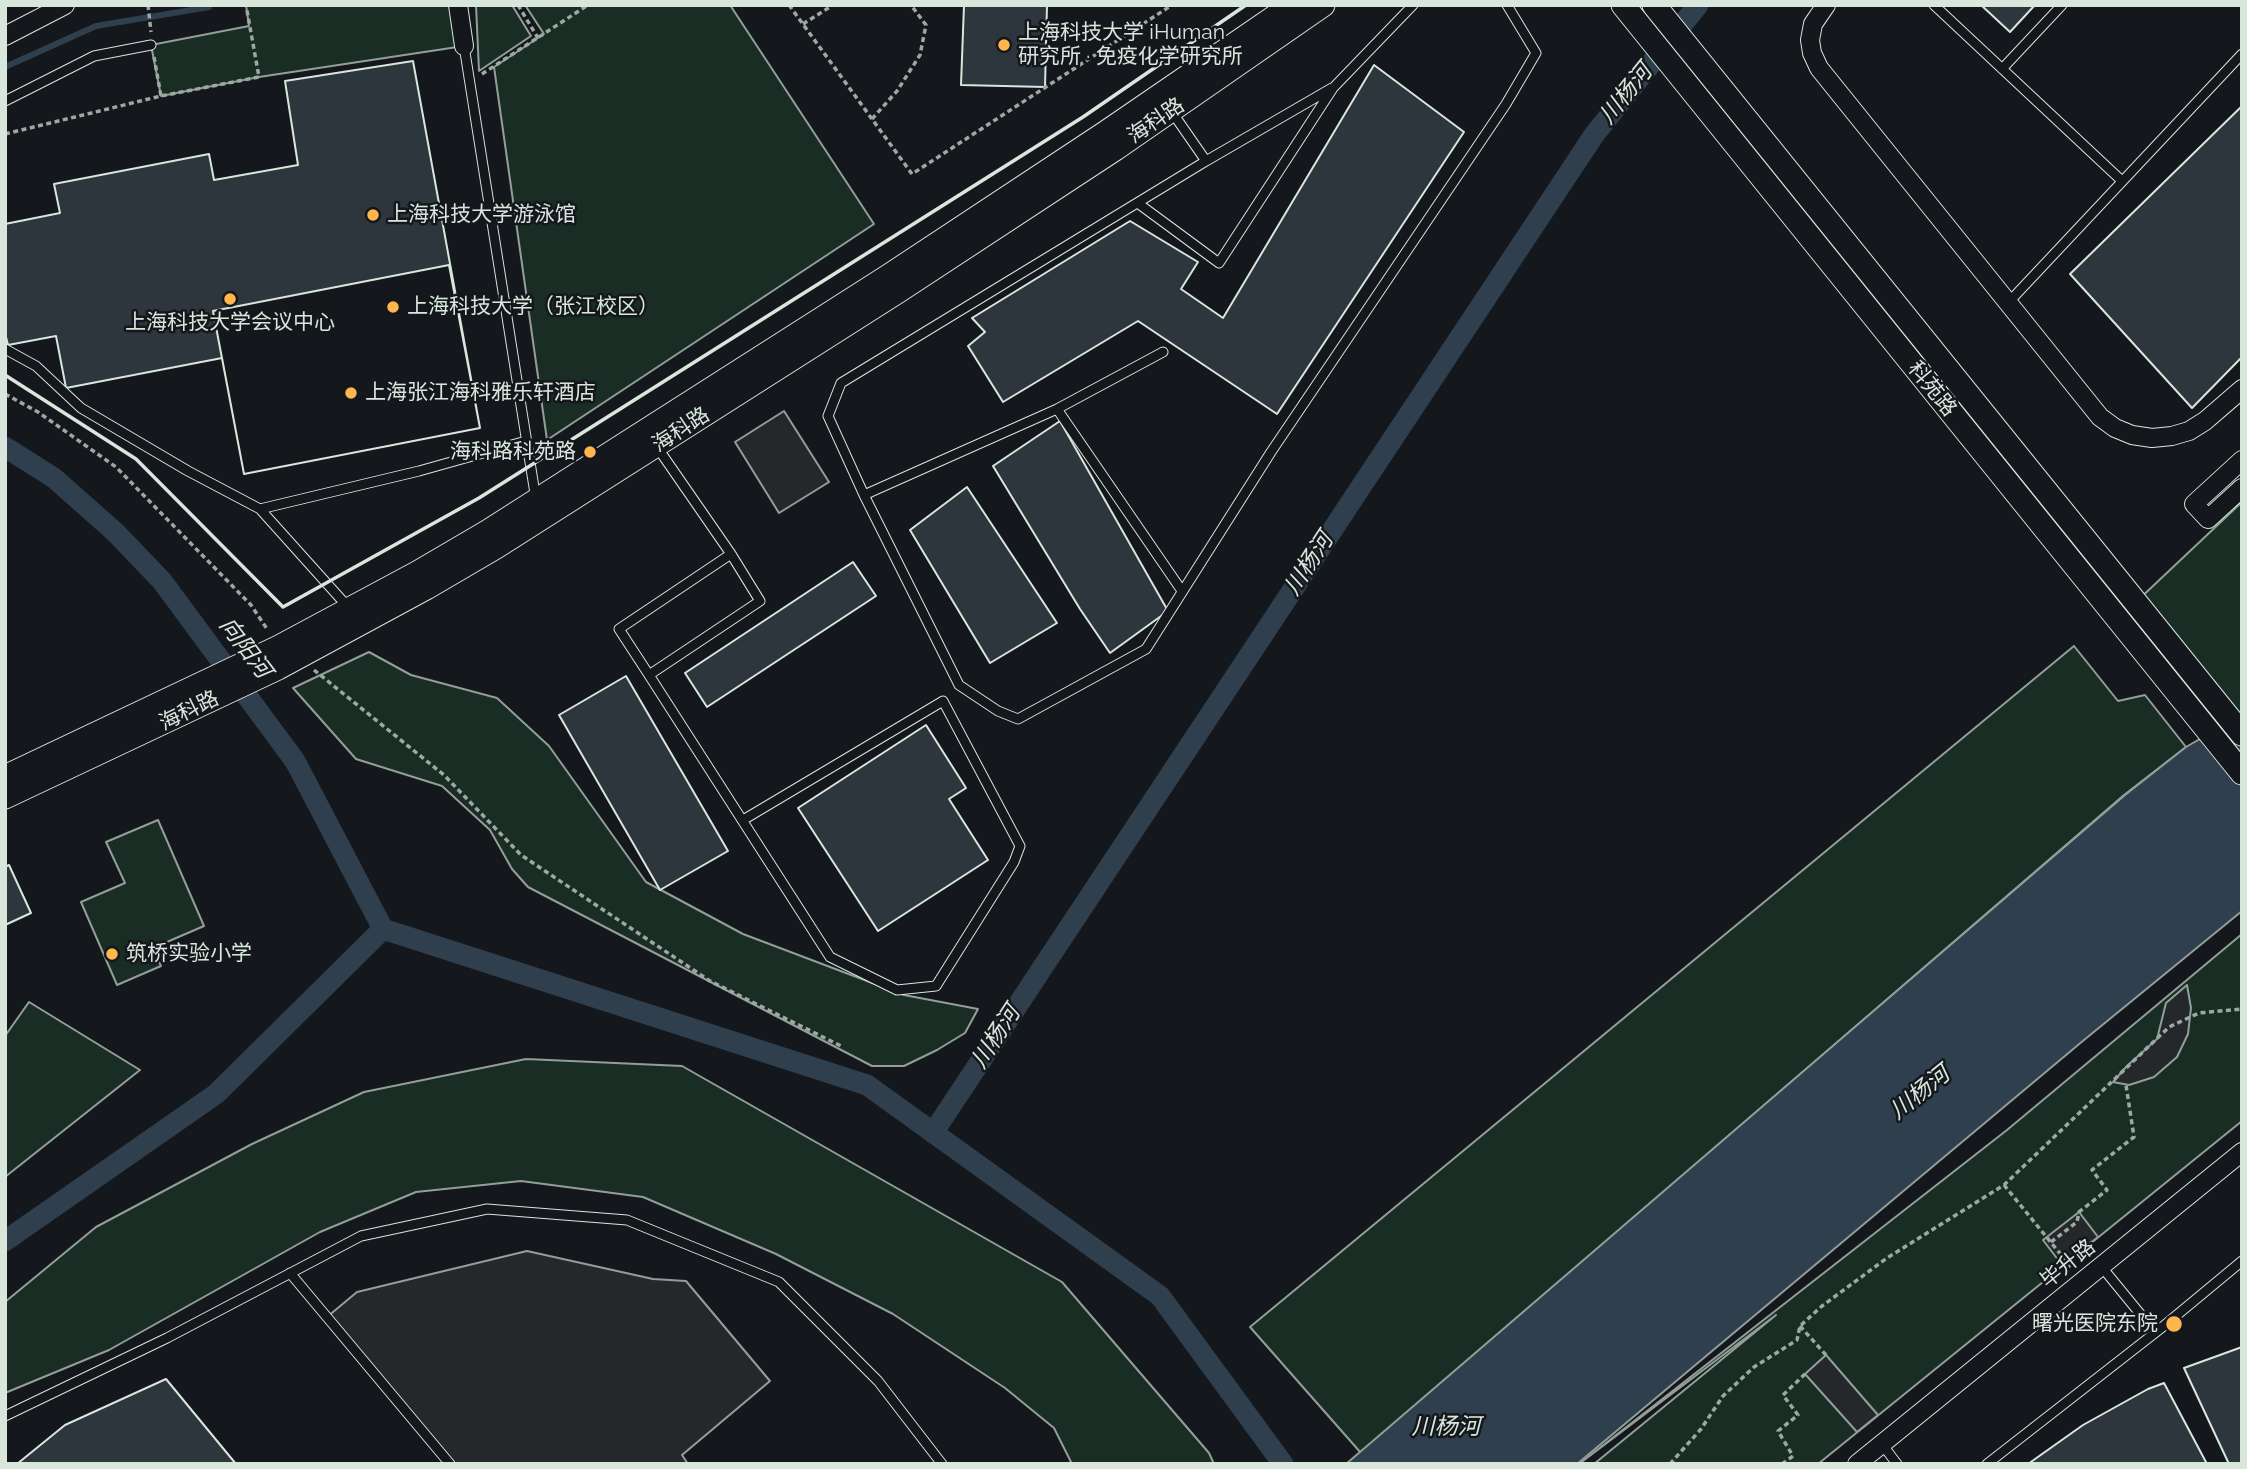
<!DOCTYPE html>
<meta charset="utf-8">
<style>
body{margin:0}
#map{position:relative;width:2247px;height:1469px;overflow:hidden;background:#14181c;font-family:Raleway,sans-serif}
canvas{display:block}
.frame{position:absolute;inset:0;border:7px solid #d8e6dc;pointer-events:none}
</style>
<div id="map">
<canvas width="2247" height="1469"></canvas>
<div class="frame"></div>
</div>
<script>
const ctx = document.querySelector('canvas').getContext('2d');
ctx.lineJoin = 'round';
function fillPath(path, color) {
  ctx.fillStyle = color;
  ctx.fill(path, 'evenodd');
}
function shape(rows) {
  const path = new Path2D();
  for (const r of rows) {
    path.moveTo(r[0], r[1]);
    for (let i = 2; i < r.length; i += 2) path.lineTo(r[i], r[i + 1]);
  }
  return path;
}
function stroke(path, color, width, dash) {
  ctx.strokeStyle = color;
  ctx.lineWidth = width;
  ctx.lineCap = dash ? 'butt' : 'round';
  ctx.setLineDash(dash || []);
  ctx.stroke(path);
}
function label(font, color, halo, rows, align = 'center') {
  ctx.font = font + ' Raleway,"Noto Sans SC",sans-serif';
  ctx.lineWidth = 5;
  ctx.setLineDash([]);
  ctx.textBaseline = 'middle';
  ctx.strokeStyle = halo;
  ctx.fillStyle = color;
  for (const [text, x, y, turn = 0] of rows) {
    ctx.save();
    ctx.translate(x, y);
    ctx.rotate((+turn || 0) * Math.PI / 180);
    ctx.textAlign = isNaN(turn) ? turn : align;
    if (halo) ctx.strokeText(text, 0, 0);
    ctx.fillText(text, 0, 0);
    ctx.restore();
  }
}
const green = shape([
 [246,5,458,5,464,46,259,77,161,96,151,45,249,26,246,5],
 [476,5,512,5,531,36,479,71,476,5],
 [525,5,730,5,874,224,547,440,494,67,544,34,525,5],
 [2242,502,2242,712,2231,721,2136,602,2242,502],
 [2074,646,2118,701,2145,695,2186,747,2124,795,1361,1453,1250,1327,2074,646],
 [369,652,411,675,497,698,549,746,646,882,743,934,904,995,978,1009,965,1033,937,1050,904,1066,872,1066,528,887,512,869,490,830,442,786,356,759,293,688,369,652],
 [158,820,204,926,153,948,161,966,117,985,81,902,125,883,106,842,158,820],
 [2242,934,2242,1121,1818,1464,1594,1464,1776,1315,1579,1464,2007,1130,2242,934],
 [29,1002,140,1070,5,1177,5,1036,29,1002],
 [526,1059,682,1066,1062,1282,1209,1453,1214,1464,1072,1464,1054,1428,1005,1388,893,1314,776,1254,643,1197,521,1181,416,1192,320,1232,109,1350,5,1393,5,1302,96,1227,252,1144,364,1092,526,1059]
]);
fillPath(green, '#1a2d24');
stroke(green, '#939e99', 2);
const parking = shape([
 [784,411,829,482,779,513,735,442,784,411],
 [2187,985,2191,1008,2188,1034,2177,1057,2154,1077,2129,1085,2113,1082,2127,1066,2157,1039,2166,1003,2187,985],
 [2079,1212,2098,1237,2062,1265,2043,1240,2079,1212],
 [527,1251,653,1279,686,1281,770,1381,682,1455,688,1464,450,1464,327,1317,357,1292,527,1251],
 [1826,1355,1878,1415,1857,1432,1805,1374,1826,1355]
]);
fillPath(parking, '#24282b');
stroke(parking, '#939e99', 2);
const water = shape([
 [2242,712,2242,911,2084,1040,1577,1464,1346,1464,2125,795,2186,747,2231,721,2242,712]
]);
fillPath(water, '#2f3f4d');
stroke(water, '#939e99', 2);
stroke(shape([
 [5,67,96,26,209,7,208,5]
]), '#2f3f4d', 6);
stroke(shape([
 [5,447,54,478,115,532,162,581,295,761,383,929],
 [933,1133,1594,135,1698,5],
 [5,1241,216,1094,383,929,867,1085,1160,1296,1283,1464]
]), '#2f3f4d', 21);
const building = shape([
 [964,5,1047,5,1045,87,961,85,964,5],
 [1981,5,2035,5,2010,32,1981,5],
 [413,61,480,428,244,474,222,358,66,388,56,336,8,345,5,333,5,224,60,213,54,184,209,154,214,180,298,165,285,81,413,61],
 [1374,65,1464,132,1277,414,1138,321,1003,402,968,346,985,332,972,318,1130,221,1198,262,1181,289,1223,318,1374,65],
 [2242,106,2242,357,2192,408,2070,274,2242,106],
 [449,265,480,428,244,474,213,311,449,265],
 [1060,421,1168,611,1110,653,1080,609,993,466,1060,421],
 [967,487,1057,623,990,663,910,530,967,487],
 [853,562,876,596,707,707,685,673,853,562],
 [626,676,728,851,660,890,559,715,626,676],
 [926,725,966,788,949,799,988,860,878,931,798,808,926,725],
 [9,865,31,913,5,925,5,867,9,865],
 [2242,1347,2242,1464,2229,1464,2184,1368,2242,1347],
 [166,1379,236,1464,17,1464,65,1425,166,1379],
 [2164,1383,2207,1464,2028,1464,2083,1425,2148,1389,2164,1383]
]);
fillPath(building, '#2c363c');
stroke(building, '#d8e6dc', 2);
const service = shape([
 [1934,5,2122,181],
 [464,46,536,500],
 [2002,69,2062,5],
 [5,101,94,56,151,45],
 [1172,112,1206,161,841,383,828,416,864,495,959,685,998,711,1018,719,1146,649,1271,452,1506,104,1536,53,1507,5],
 [1206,161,1332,88],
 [1139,204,1219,263,1333,88,1413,5],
 [2008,303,2242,54],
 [5,349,36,366,81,408,188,471,260,509,419,471,526,441],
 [1057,409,1182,591],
 [657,447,731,554,760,601,649,675,619,629,731,554],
 [864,495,1057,409,1163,352],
 [260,509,348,607],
 [649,675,830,957,897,990,936,986,1014,862,1020,846,943,701,743,820],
 [2101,1266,2155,1332],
 [290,1273,450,1464],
 [5,1416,167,1338,361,1236,487,1209,627,1220,779,1282,878,1381,942,1464],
 [1882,1444,1897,1464],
 [1987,1464,2160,1329,2242,1261]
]);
const minor = shape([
 [458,5,464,46],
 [1826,5,1813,24,1810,40,1812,53,1819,68,2100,417,2115,428,2132,435,2152,438,2172,436,2189,431,2205,421,2242,389],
 [5,36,65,5],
 [2242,460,2194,504,2208,519,2242,488],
 [1857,1464,2242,1152]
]);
const tertiary = shape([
 [1623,5,2242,773],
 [1654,5,2242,734],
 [5,777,279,647,417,573,487,532,887,277,1105,133,1292,5],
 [5,797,278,668,426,588,496,547,897,292,1115,149,1323,5]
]);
stroke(service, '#d8e6dc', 11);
stroke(minor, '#d8e6dc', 20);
stroke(tertiary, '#d8e6dc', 25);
stroke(shape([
 [148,5,151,32],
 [518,5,538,38],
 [789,5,912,174,1172,5],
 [803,24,833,5],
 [154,57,161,96],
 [482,74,588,5],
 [872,119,897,91,920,55,926,25,911,5],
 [5,134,161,96,259,77,246,5],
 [5,394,38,412,116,467,251,605,267,629],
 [314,670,444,775,521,855,710,981,843,1047],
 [2004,1185,2071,1267],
 [2051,1242,2077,1222,2079,1212,2107,1190,2092,1170,2134,1137,2126,1085],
 [1800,1326,1826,1355],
 [1670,1464,1701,1429,1723,1396,1754,1367,1797,1340,1800,1326,1822,1306,1887,1258,2004,1185,2169,1027,2199,1013,2242,1009],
 [1782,1464,1793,1456,1778,1431,1798,1415,1783,1395,1805,1374]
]), '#9da8a2', 3.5, [5, 3.5]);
stroke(service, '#14181c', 9);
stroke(minor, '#14181c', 18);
stroke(tertiary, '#14181c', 23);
stroke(shape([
 [5,375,136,459,283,607,479,498,1083,117,1246,5]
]), '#d8e6dc', 3.5);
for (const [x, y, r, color] of [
 [1004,45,7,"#ffb74d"],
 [373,215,7,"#ffb74d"],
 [230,299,7,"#ffb74d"],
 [393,307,7,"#ffb74d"],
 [351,393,7,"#ffb74d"],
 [590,452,7,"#ffb74d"],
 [112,954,7,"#ffb74d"],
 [2174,1324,9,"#ffb74d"]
]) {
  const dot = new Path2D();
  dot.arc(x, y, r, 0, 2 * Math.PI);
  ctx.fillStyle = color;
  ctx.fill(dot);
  stroke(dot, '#14181c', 2.5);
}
label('21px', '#d8e6dc', '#14181c', [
 ["上海科技大学 iHuman",1018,33],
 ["研究所 · 免疫化学研究所",1018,57],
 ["上海科技大学游泳馆",387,215],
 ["上海科技大学（张江校区）",407,307],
 ["上海科技大学会议中心",230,323,"center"],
 ["上海张江海科雅乐轩酒店",365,393],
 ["海科路科苑路",576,452,"right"],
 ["筑桥实验小学",126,954],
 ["曙光医院东院",2158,1324,"right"]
], 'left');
label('21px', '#d8e6dc', '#14181c', [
 ["海科路",1156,121,-34],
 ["科苑路",1932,389,51],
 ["海科路",681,430,-33],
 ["海科路",189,711,-26],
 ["毕升路",2068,1264,-39]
]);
label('italic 23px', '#d8e6dc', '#14181c', [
 ["川杨河",1626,94,-51],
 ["川杨河",1309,564,-57],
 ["向阳河",245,648,53],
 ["川杨河",996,1037,-57],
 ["川杨河",1920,1093,-39],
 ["川杨河",1446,1427]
]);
</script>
